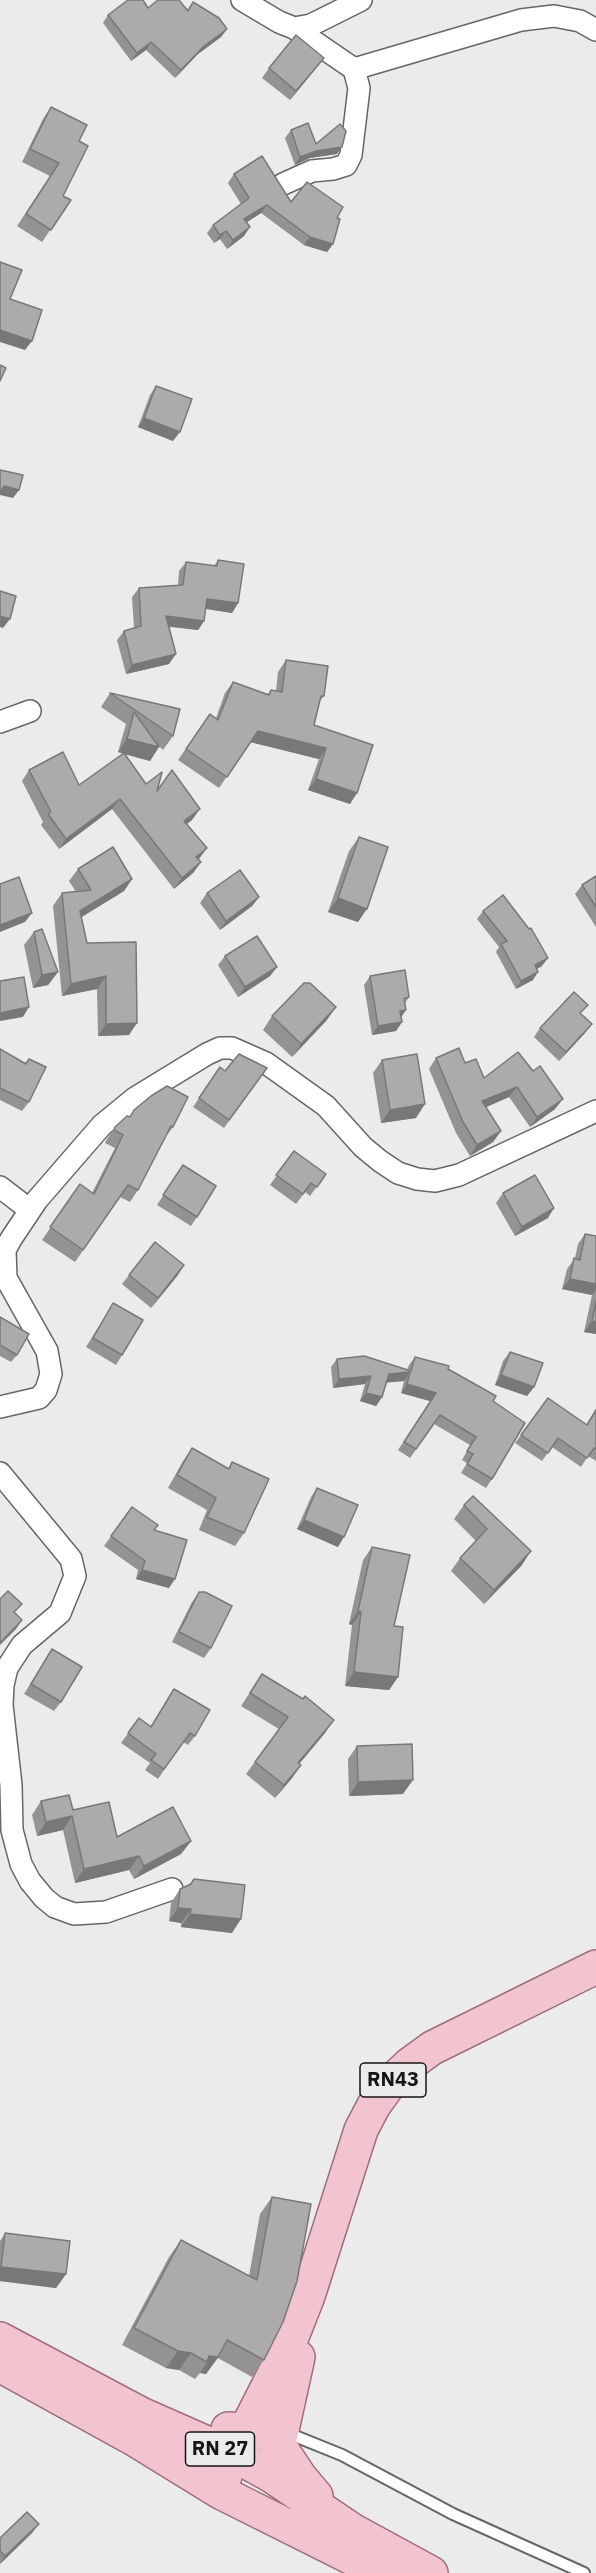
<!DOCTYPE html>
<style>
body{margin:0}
canvas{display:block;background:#ebebee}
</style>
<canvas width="596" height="2573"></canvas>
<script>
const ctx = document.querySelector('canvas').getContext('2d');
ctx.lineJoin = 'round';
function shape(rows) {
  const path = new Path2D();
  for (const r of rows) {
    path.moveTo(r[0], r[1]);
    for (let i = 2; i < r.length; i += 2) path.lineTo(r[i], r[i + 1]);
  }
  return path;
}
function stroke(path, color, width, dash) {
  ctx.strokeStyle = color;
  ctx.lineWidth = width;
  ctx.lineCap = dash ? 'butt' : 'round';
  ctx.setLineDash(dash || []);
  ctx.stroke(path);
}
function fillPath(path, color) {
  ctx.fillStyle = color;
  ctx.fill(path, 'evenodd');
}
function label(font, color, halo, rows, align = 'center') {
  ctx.font = font + ' "IBM Plex Sans",sans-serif';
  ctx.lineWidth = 4.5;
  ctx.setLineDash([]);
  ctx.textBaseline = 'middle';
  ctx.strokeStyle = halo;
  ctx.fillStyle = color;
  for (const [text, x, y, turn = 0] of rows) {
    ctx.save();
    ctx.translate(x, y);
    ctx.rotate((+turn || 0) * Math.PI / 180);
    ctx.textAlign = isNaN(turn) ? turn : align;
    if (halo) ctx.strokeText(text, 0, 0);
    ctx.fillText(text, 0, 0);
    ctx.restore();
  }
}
const service = shape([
 [285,2432,342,2455,453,2514,584,2573]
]);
const minor = shape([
 [242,0,279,22,294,28,311,25,361,0],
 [294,28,354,69,521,20,554,16,580,21,596,30],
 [283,184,312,171,333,169,346,165,351,155,359,88,354,69],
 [0,722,30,711],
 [0,1187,30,1210],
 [0,1407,39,1398,46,1390,51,1374,47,1351,6,1278,5,1250,11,1239,37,1200,102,1125,135,1098,207,1054,220,1048,232,1048,266,1063,326,1106,363,1147,380,1161,398,1173,417,1179,435,1181,459,1175,596,1111],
 [0,1473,71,1559,75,1576,60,1613,22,1645,7,1668,3,1685,2,1705,11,1785,12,1830,21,1864,30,1881,44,1898,55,1907,74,1914,106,1912,172,1889]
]);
const primary = shape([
 [0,2339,141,2414,234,2455,272,2476,352,2530,431,2573],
 [7,2369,134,2439,220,2492,382,2573],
 [228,2429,255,2430,274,2438,300,2477,316,2496],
 [275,2462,298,2357],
 [220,2492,229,2463,288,2347,308,2296,361,2130,374,2105,390,2083,410,2064,432,2048,596,1967]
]);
stroke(service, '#666669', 14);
stroke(minor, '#666669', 24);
stroke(primary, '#9f6d7a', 36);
stroke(service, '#fff', 10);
stroke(minor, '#fff', 21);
stroke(primary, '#f2c4d0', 33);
fillPath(shape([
 [193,2,227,29,221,37,198,54,175,78,146,50,131,61,103,23,108,15,148,8,187,10],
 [317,67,290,100,262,78,269,68],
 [51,107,79,141,63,196,71,200,42,242,17,226,50,176,22,162,43,119],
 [291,130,316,144,337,154,310,158,295,165,285,138],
 [234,174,291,202,337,218,333,244,327,252,304,245,261,213,247,222,244,236,227,249,220,239,214,243,207,233,213,225,241,204,228,183],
 [156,386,173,441,138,427,150,395],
 [218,560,238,603,232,613,206,609,204,621,198,630,169,627,169,664,126,674,117,640,124,631,134,628,132,597,139,588,178,585,179,571,186,562,214,566],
 [286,660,324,696,320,701,314,725,373,745,350,804,308,790,319,759,250,742,219,788,178,760,210,714,216,718,225,693,233,682,267,695,271,690,276,691,278,672],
 [110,693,173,736,163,750,159,746,150,761,124,754,146,784,158,791,192,820,187,824,207,848,198,859,201,862,193,873,174,889,112,809,59,849,41,825,43,822,22,781,29,770,79,785,123,753,118,752,126,724,101,707],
 [359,837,358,922,328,912,349,851],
 [78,869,132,879,124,891,81,917,87,943,136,942,129,1035,98,1036,97,989,62,996,53,906,62,893,76,892,69,881],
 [596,876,596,927,575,894,582,885],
 [207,893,259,897,252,906,220,930,200,903],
 [483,911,542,966,537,969,533,980,516,989,496,952,499,947,477,919],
 [34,932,58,972,48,985,33,988,24,945],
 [225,956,277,967,270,976,238,997,218,965],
 [370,976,409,997,405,1003,401,1017,402,1022,396,1031,372,1035,364,985],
 [336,1007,326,1021,292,1057,263,1030,272,1016],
 [540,1028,585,1033,559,1061,534,1037],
 [0,1049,25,1063,29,1059,29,1102,22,1111,0,1100],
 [436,1058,465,1063,484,1078,533,1071,555,1109,530,1127,509,1097,486,1107,501,1131,493,1142,470,1156,456,1133,429,1069],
 [382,1060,416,1118,381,1123,373,1073],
 [220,1067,225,1071,267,1068,224,1128,193,1107],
 [134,1110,173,1127,164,1139,138,1190,130,1202,120,1197,75,1262,42,1240,80,1184,92,1193,115,1148,105,1143,107,1139,115,1127,129,1117],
 [294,1151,326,1174,310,1196,305,1192,296,1204,270,1185],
 [183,1165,197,1217,191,1226,157,1205],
 [503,1193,548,1218,515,1236,496,1203],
 [585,1234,596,1236,596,1334,584,1332,592,1295,562,1289,567,1269,575,1258,578,1244],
 [129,1275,178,1275,151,1308,122,1284],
 [113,1303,122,1355,116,1365,86,1347],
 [0,1317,17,1355,11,1362,0,1356],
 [510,1352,534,1387,527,1396,495,1385,503,1361],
 [415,1357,448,1369,493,1401,492,1479,486,1488,461,1473,467,1463,462,1460,470,1445,434,1424,410,1458,398,1450,430,1401,401,1393,404,1381,387,1382,382,1397,376,1406,360,1401,365,1384,333,1388,331,1367,337,1359,407,1370,409,1365],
 [548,1398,586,1425,596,1409,596,1461,588,1456,581,1467,552,1447,542,1461,515,1443],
 [192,1448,228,1469,232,1462,244,1533,235,1546,199,1530,207,1510,168,1488,183,1461],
 [317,1488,338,1547,297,1529,311,1497],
 [464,1505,522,1565,484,1604,451,1571,460,1558,476,1541,454,1519],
 [132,1507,154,1530,169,1588,136,1579,138,1570,104,1546],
 [372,1547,394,1626,398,1677,389,1690,345,1686,352,1625,349,1624,363,1560],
 [199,1592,211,1648,204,1658,172,1642,192,1602],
 [52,1649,61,1702,54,1711,24,1694],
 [262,1674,325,1733,299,1764,301,1765,292,1778,275,1798,246,1774,279,1729,241,1706],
 [174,1689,195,1736,188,1745,183,1742,158,1779,145,1770,150,1763,121,1743,139,1718,151,1726],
 [357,1746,403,1794,349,1796,348,1759],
 [41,1801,73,1810,117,1837,191,1841,181,1854,134,1879,129,1870,75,1883,63,1830,37,1836,32,1815],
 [194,1879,232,1933,181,1927,181,1923,169,1921,171,1903,180,1889,189,1885],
 [272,2197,264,2360,252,2377,218,2358,206,2374,200,2373,195,2379,179,2370,166,2368,122,2345,169,2257,181,2240,249,2276,260,2214],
 [5,2233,66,2274,56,2288,0,2281,0,2241],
 [32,2533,0,2564,0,2538]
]), '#959295');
fillPath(shape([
 [227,29,221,37,198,54,175,78,181,70,204,46],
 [151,42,146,50,131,61,137,53],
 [324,58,317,67,290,100,296,91],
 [342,147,337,154,310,158,295,165,300,157,316,151],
 [267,205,261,213,238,228,244,219],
 [250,227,244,236,227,249,233,240],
 [226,231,220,239,214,243,220,235],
 [310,237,333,244,327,252,304,245],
 [0,330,32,341,25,350,0,342],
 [144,418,180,432,173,441,138,427],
 [4,486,19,490,13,498,0,495,0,491],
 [207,599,238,603,232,613,201,608],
 [0,616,10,619,3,628,0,627],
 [166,616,204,621,198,630,160,625],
 [176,654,169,664,126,674,132,665],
 [258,731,326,748,319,759,250,742],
 [127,739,159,747,150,761,118,752],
 [316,779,357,793,350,804,308,790],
 [120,799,112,809,59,849,66,839],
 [200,809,192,820,176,831,184,821],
 [207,848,199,859,189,868,196,857],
 [201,862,193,873,174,889,182,878],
 [132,879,124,891,72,923,80,911],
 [259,897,252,906,220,930,226,921],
 [338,898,367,909,358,922,328,912],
 [32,913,25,922,0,932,0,925],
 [548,958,542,966,529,973,535,965],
 [277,967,270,976,238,997,245,987],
 [58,972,48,985,33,988,42,975],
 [538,972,533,980,516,989,521,981],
 [106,976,97,989,62,996,71,984],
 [29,1007,23,1017,0,1021,0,1013],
 [336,1007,326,1021,292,1057,301,1044],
 [406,1010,400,1019,400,1011],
 [402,1022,396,1031,372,1035,378,1026],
 [137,1023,129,1035,98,1036,106,1024],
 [592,1024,585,1033,559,1061,566,1052],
 [517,1087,509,1097,475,1112,482,1101],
 [563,1099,555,1109,530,1127,537,1117],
 [425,1104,416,1118,381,1123,390,1110],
 [501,1131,493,1142,470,1156,477,1145],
 [554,1208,548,1218,515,1236,522,1227],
 [184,1265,178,1275,151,1308,158,1298],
 [570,1279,596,1284,596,1290,592,1295,562,1289],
 [592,1321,596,1322,596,1334,584,1332],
 [410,1372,404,1381,383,1383,389,1374],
 [501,1375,534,1387,527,1396,495,1385],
 [371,1376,365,1384,333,1388,339,1379],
 [407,1384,436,1393,430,1401,401,1393],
 [366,1393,382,1397,376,1406,360,1401],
 [304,1520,344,1537,338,1547,297,1529],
 [531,1551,522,1565,484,1604,494,1590],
 [142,1570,175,1579,169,1588,136,1579],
 [358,1611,361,1612,352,1625,349,1624],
 [22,1620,16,1629,0,1645,0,1643],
 [354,1672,398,1677,389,1690,345,1686],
 [334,1720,325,1733,289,1776,298,1763],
 [301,1765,292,1778,275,1798,284,1785],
 [413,1780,403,1794,349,1796,358,1782],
 [72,1816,63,1830,37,1836,46,1822],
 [191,1841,181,1854,134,1879,144,1866],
 [139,1856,129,1870,75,1883,84,1869],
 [178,1908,191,1909,181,1923,169,1921],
 [190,1914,241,1919,232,1933,181,1927],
 [1,2267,66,2274,56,2288,0,2281,0,2268],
 [178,2351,191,2353,179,2370,166,2368],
 [209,2356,218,2357,206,2374,200,2373,207,2362],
 [39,2524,32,2533,0,2564,5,2556]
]), '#797779');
const building = shape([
 [128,0,143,0,148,8,158,0,179,0,188,11,193,2,219,18,227,29,204,46,181,70,151,42,137,53,108,15,128,0],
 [296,35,324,58,296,91,269,68,296,35],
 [51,107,87,125,79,141,88,146,63,196,71,200,51,230,26,214,59,163,30,149,51,107],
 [308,123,316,144,340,124,346,131,342,147,316,151,300,157,291,130,308,123],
 [262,156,291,202,307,182,343,207,337,218,340,219,333,244,310,237,267,205,244,219,250,227,233,240,226,231,220,235,213,225,249,198,234,174,262,156],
 [0,262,22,270,10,299,42,310,32,341,0,330,0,262],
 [0,365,6,368,0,381,0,365],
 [156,386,192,399,180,432,144,418,156,386],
 [0,470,23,475,19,490,4,486,0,492,0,470],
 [218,560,244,564,238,603,207,599,204,621,166,616,176,654,132,665,124,631,141,626,139,588,183,585,186,562,217,566,218,560],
 [0,591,16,596,10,619,0,616,0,591],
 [286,660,328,666,324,696,321,696,314,725,373,745,357,793,316,779,326,748,258,731,227,777,186,749,210,714,218,720,233,682,269,695,271,690,282,692,286,660],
 [110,693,180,709,173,736,110,693],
 [134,712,159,747,127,739,134,712],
 [63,752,79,785,124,753,146,784,162,772,157,791,172,770,200,809,184,821,207,848,196,857,201,862,182,878,120,799,66,839,48,814,51,812,29,770,63,752],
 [359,837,388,847,367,909,338,898,359,837],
 [113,847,132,879,80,911,87,943,136,942,137,1023,106,1024,106,976,71,984,62,893,91,890,78,869,113,847],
 [240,870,259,897,226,921,207,893,240,870],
 [596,876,596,907,582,885,596,876],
 [19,877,32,913,0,925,0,884,19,877],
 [503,895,529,929,531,928,548,958,535,965,538,972,521,981,501,944,507,941,483,911,503,895],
 [42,929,58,972,42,975,34,932,42,929],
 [257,936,277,967,245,987,225,956,257,936],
 [405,970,409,997,404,999,406,1010,400,1011,402,1022,378,1026,370,976,405,970],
 [24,977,29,1007,0,1013,0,981,24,977],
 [304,983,310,983,336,1007,301,1044,272,1016,304,983],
 [574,992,588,1005,580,1013,592,1024,566,1052,540,1028,574,992],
 [459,1048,465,1063,476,1059,484,1078,518,1052,533,1071,540,1066,563,1099,537,1117,517,1087,482,1101,501,1131,477,1145,463,1122,436,1058,459,1048],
 [0,1049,26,1064,29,1059,46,1067,29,1102,0,1088,0,1049],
 [239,1054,267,1068,229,1120,199,1098,220,1067,225,1071,239,1054],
 [417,1054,425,1104,390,1110,382,1060,417,1054],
 [167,1086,188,1097,173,1127,171,1126,138,1190,128,1185,83,1250,50,1227,80,1184,94,1194,123,1135,114,1130,115,1127,127,1116,130,1117,134,1110,151,1096,167,1086],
 [294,1151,326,1174,317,1187,311,1183,303,1194,276,1175,294,1151],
 [183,1165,216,1186,197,1217,163,1195,183,1165],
 [535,1175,554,1208,522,1227,503,1193,535,1175],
 [585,1234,596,1236,596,1284,570,1279,574,1258,580,1260,585,1234],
 [155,1242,184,1265,158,1298,129,1275,155,1242],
 [596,1301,596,1322,592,1321,596,1301],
 [113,1303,143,1320,122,1355,93,1338,113,1303],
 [0,1317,29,1334,17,1355,0,1345,0,1317],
 [510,1352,543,1363,534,1387,501,1375,510,1352],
 [364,1356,411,1371,415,1357,449,1366,448,1369,496,1396,493,1401,525,1423,492,1479,467,1464,473,1454,467,1451,476,1437,440,1415,416,1449,404,1442,436,1393,407,1384,410,1372,389,1374,382,1397,366,1393,371,1376,339,1379,337,1359,364,1356],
 [548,1398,587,1425,596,1410,596,1449,594,1448,587,1458,558,1438,548,1453,521,1435,548,1398],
 [192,1448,229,1469,232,1462,269,1479,244,1533,207,1517,216,1498,177,1475,192,1448],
 [317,1488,358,1505,344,1537,304,1520,317,1488],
 [473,1496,531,1551,494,1590,460,1558,487,1529,464,1505,473,1496],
 [132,1507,158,1525,154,1530,187,1540,175,1579,142,1570,145,1561,111,1536,132,1507],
 [372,1547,410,1555,394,1626,403,1627,398,1677,354,1672,361,1612,358,1611,372,1547],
 [8,1591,22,1604,14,1612,22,1620,0,1643,0,1599,8,1591],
 [199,1592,205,1592,232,1606,211,1648,179,1632,199,1592],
 [52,1649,82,1667,61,1702,31,1684,52,1649],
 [262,1674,303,1699,305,1696,334,1720,298,1763,301,1765,284,1785,255,1762,288,1717,250,1693,262,1674],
 [174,1689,210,1710,195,1736,190,1733,164,1769,151,1760,156,1754,128,1733,139,1718,151,1727,174,1689],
 [412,1744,413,1780,358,1782,357,1746,412,1744],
 [69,1795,73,1810,109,1802,117,1837,173,1807,191,1841,144,1866,139,1856,84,1869,72,1816,46,1822,41,1801,69,1795],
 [194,1879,245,1885,241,1919,190,1914,191,1909,178,1908,180,1889,191,1884,194,1879],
 [272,2197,311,2204,297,2281,283,2322,264,2360,227,2340,218,2357,209,2356,207,2362,191,2353,178,2351,134,2328,181,2240,257,2280,272,2197],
 [5,2233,70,2241,66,2274,1,2267,5,2233],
 [27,2512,39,2524,5,2556,0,2551,0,2538,27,2512]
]);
fillPath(building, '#adaaad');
stroke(building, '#797779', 1.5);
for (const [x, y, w] of [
 [393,2080,66],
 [220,2449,69]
]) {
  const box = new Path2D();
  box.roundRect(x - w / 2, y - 17, w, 34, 4.5);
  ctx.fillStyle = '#ebebee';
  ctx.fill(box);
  stroke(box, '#161617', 1.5);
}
label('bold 20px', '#161617', null, [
 ["RN43",393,2080],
 ["RN 27",220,2449]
]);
</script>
